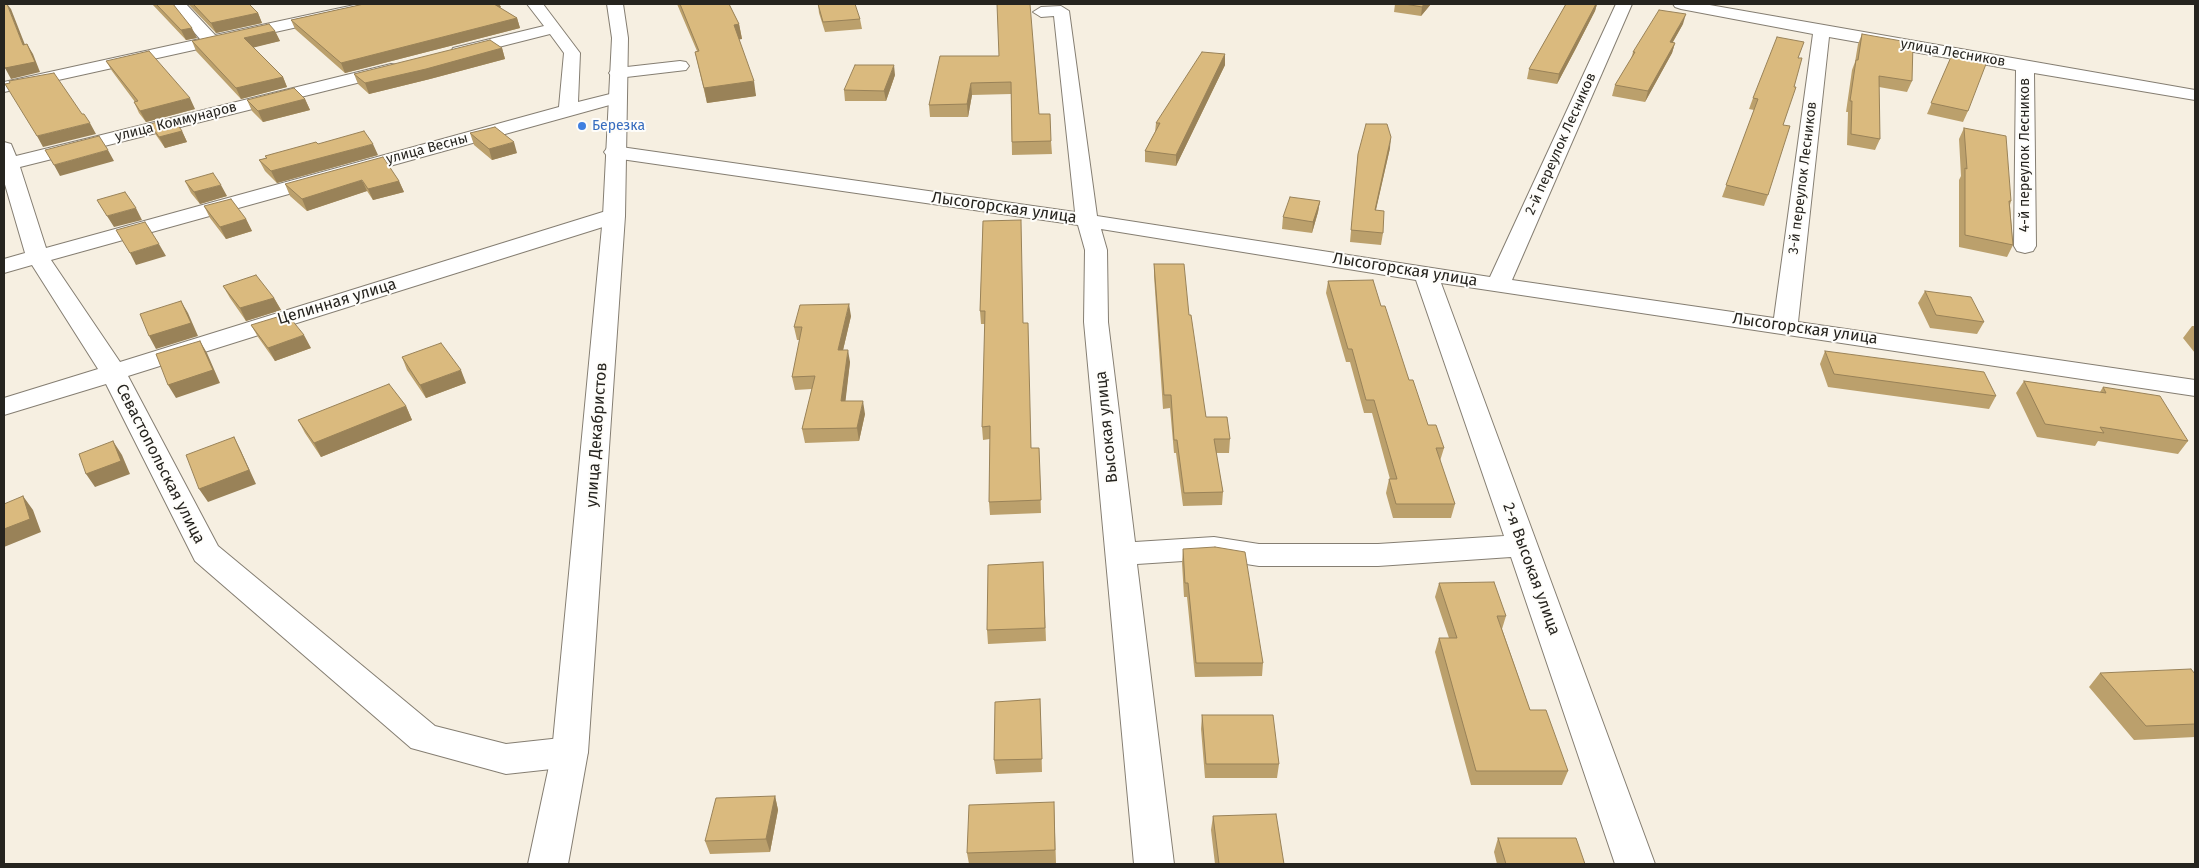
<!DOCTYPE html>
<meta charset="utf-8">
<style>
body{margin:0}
#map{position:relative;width:2199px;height:868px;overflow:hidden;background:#f6efe1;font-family:"Fira Sans",sans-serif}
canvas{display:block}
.frame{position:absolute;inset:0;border:5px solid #26241f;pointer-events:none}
</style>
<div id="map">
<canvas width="2199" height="868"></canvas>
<div class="frame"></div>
</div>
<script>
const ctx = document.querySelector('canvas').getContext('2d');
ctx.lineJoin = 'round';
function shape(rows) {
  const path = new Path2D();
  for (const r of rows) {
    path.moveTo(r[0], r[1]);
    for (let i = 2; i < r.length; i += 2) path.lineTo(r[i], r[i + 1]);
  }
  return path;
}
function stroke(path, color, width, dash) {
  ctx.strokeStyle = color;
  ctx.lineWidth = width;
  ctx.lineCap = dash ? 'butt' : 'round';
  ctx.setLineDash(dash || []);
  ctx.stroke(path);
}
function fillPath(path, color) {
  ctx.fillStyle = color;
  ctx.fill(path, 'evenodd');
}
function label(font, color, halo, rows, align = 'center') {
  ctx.font = font + ' "Fira Sans",sans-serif';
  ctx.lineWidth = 4;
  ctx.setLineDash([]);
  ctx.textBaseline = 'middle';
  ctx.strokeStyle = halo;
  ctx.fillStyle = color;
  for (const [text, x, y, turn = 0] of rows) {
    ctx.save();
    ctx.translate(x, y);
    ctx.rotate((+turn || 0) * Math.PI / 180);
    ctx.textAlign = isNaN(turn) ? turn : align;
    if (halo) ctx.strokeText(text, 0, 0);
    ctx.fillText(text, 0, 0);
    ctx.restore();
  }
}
const minor = shape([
 [170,4,186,4,215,35,359,4,387,4,379,9,4,92,4,82,200,39,170,4],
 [527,4,543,4,580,53,578,102,618,92,624,93,627,97,624,101,51,260,120,362,606,211,614,210,622,211,625,216,622,221,128,376,218,546,435,726,506,744,570,737,583,741,588,752,583,763,570,767,506,774,411,748,195,561,106,384,4,415,4,398,98,369,32,265,4,273,4,259,25,253,4,181,4,142,11,144,16,156,391,64,397,65,400,69,397,73,20,167,46,248,559,107,564,53,550,34,459,57,453,56,451,52,453,48,544,26,527,4],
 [1616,4,1632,4,1512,280,1774,318,1813,34,1681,9,1675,7,1673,4,1704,4,2195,90,2195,100,2034,73,2036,246,2033,251,2025,253,2017,251,2014,246,2016,70,1829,37,1798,322,2195,380,2195,396,1441,283,1655,864,1615,864,1511,557,1378,566,1259,566,1214,559,1137,564,1174,864,1134,864,1084,322,1085,250,1078,225,614,158,607,156,604,152,607,148,614,146,1075,212,1054,16,1041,17,1033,12,1041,7,1061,6,1069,11,1097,216,1490,277,1616,4],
 [1101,229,1416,280,1504,536,1378,544,1259,544,1214,537,1135,542,1108,322,1107,250,1101,229],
 [680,61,686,62,689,66,686,70,618,78,612,77,609,73,612,69,618,68,680,61]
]);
const major = shape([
 [607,4,623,4,628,38,625,216,588,752,568,864,528,864,552,752,603,216,612,38,607,4]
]);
stroke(minor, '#857e72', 2);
stroke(major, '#857e72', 2);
fillPath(minor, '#fff');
fillPath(major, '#fff');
fillPath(shape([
 [152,4,173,4,197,38,186,40],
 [188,4,249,4,258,13,262,23,216,33],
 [364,4,499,4,501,7,500,8,517,18,520,28,345,73,295,29,291,20],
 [677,4,729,4,739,24,742,39,739,39,756,96,707,103,695,52,697,51],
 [818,4,860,19,862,29,825,32,819,13],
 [1395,4,1431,4,1421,16,1394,12],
 [1566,4,1597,4,1595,11,1575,50,1557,84,1527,79,1529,69],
 [1683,24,1673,42,1675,43,1672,53,1645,102,1612,96,1615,85,1631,59,1633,52],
 [275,31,280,41,253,47,283,77,287,87,241,99,196,51,192,41],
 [1862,34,1912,81,1907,92,1879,87,1880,139,1875,150,1847,145,1848,112,1846,112,1852,70,1855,62,1858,44],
 [502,48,505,59,430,79,369,94,358,84,354,74],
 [1225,54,1225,65,1176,166,1145,162,1145,151,1155,132,1156,123],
 [999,56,1039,114,1051,141,1052,154,1012,155,1011,94,972,95,968,117,930,117,929,105],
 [1951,57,1968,111,1963,122,1927,114],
 [1798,58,1794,87,1783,125,1768,195,1764,206,1722,197,1754,110,1749,109,1753,98],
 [106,61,195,109,146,122,139,113,134,102,135,102,112,71],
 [895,75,886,101,845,101,844,90],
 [305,99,310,110,263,122,252,111,247,100],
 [150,124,182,131,187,142,165,148,156,135],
 [1964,128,2011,201,2010,205,2013,245,2007,257,1959,247,1959,180,1961,176,1959,139],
 [470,133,517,153,492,160,474,145],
 [318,144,378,155,277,183,265,171,259,160,266,158,265,156],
 [1390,148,1376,210,1383,233,1381,245,1350,242,1358,154],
 [185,181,227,196,200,204,191,193],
 [399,181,404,192,373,200,367,191,307,211,290,196,285,184],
 [1320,201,1318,212,1312,233,1282,229,1283,217],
 [204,206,246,219,252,231,226,239,210,218],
 [983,221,1023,323,1031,448,1039,448,1041,513,990,515,989,502,990,439,983,440,982,427,985,324,981,324,980,311],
 [1154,264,1189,315,1206,417,1230,439,1229,453,1216,453,1223,492,1222,505,1183,506,1176,453,1174,453,1170,408,1163,409,1154,276],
 [1328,281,1381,306,1409,380,1428,425,1444,448,1440,461,1455,504,1451,518,1393,518,1386,493,1389,479,1390,479,1372,413,1364,413,1350,362,1346,362,1326,293],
 [223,286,274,298,281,310,246,321,230,298],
 [1925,291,1984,322,1977,334,1930,328,1918,303],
 [851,316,843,350,850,362,845,401,865,414,859,441,805,443,802,429,812,389,795,390,792,377,800,340,797,340,794,327],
 [251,325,311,348,275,361,258,337],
 [2192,326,2195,326,2195,353,2183,338],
 [1825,351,1996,396,1989,409,1828,387,1820,364],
 [402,357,466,383,426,398,407,370],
 [2024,381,2100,392,2103,387,2188,441,2178,454,2098,441,2095,446,2037,437,2016,393],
 [406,406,412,420,321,457,305,433,298,420],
 [1183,549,1263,663,1262,676,1195,677,1187,597,1184,597,1182,563],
 [1043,562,1046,641,988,644,987,630],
 [1439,583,1506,616,1502,629,1530,710,1568,771,1562,785,1471,785,1435,652,1439,638,1449,638,1435,597],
 [2100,673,2195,674,2195,737,2134,740,2089,687],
 [1040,699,1042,772,996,774,994,760],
 [1202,715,1279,764,1277,778,1205,778,1201,729],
 [775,796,778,810,770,852,710,854,705,841],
 [1054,802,1056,863,1034,864,969,864,967,853],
 [1213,816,1284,864,1215,864,1211,830],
 [1498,838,1585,864,1497,864,1494,852]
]), '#bba06c');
fillPath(shape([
 [7,4,11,9,29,55,23,45],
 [489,4,499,4,501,7,491,10],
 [1424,4,1431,4,1421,16,1422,7],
 [1596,4,1597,4,1595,11,1575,50,1557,84,1559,74],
 [258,13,262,23,216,33,211,23],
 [1686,14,1683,24,1667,52,1670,42],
 [517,18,520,28,345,73,341,63],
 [739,24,742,39,737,40,734,25],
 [192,28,197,38,186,40,181,30],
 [275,31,280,41,248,49,244,38],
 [1675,43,1672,53,1645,102,1648,91],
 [27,44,33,54,40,72,11,79,5,68],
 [502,48,505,59,430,79,369,94,365,83],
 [1225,54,1225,65,1176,166,1176,155],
 [894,65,895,75,886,101,884,91],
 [283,77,287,87,241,99,236,88],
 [754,81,756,96,707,103,704,88],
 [971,83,972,95,968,117,967,104],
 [190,98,195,109,146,122,140,111],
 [305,99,310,110,263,122,258,111],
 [90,123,96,134,43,147,37,136],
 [182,131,187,142,165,148,159,137],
 [1391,137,1390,148,1373,222,1375,210],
 [514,142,517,153,492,160,489,149],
 [373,144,378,155,277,183,271,171],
 [108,150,114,161,60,176,54,165],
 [362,180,367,191,307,211,302,199],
 [399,181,404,192,373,200,368,189],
 [221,185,227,196,200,204,194,192],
 [1320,201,1318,212,1312,233,1313,222],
 [136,208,142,220,114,227,107,216],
 [246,219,252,231,226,239,220,227],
 [159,244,166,256,136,265,130,253],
 [274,298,281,310,246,321,240,308],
 [181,301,188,313,198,336,156,349,149,336],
 [849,304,851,316,840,363,838,350],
 [304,335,311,348,275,361,268,348],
 [200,341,207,353,220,383,176,398,168,385],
 [848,350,850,362,844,414,841,401],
 [461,370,466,383,426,398,420,385],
 [863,401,865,414,859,441,857,428],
 [406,406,412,420,321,457,314,443],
 [234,437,241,451,256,484,208,502,199,489],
 [113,441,122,455,130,474,95,487,86,474],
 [23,496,33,510,41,532,4,547,4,529],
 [775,796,778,810,770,852,766,839]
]), '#998258');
const building = shape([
 [4,4,7,4,23,45,27,44,35,62,5,68,4,66,4,4],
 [156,4,173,4,192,28,181,30,156,4],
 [193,4,249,4,258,13,211,23,193,4],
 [364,4,494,4,517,18,341,63,291,20,364,4],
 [680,4,729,4,739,24,734,25,754,81,704,88,695,52,699,51,680,4],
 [818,4,855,4,860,19,823,22,818,4],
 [997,4,1030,4,1039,114,1050,114,1051,141,1012,142,1011,82,971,83,967,104,929,105,940,56,999,56,997,4],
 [1405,4,1424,4,1422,7,1405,4],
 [1566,4,1596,4,1559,74,1529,69,1566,4],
 [1659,10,1686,14,1670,42,1675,43,1648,91,1615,85,1635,52,1633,52,1659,10],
 [269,24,275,31,244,38,283,77,236,88,192,41,269,24],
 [1862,34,1913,43,1912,81,1879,76,1880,139,1851,134,1852,101,1850,101,1856,60,1858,60,1862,34],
 [1777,37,1804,42,1798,58,1802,58,1794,87,1796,87,1783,125,1790,126,1768,195,1726,185,1758,99,1753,98,1777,37],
 [490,40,502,48,426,69,365,83,354,74,490,40],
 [149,51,190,98,140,111,134,102,138,101,106,61,149,51],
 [1202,52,1225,54,1176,155,1145,151,1160,123,1156,123,1202,52],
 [1951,57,1986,64,1968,111,1931,103,1951,57],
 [855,65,894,65,884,91,844,90,855,65],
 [54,73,82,114,84,114,90,123,37,136,5,84,10,83,9,81,54,73],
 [294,88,305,99,258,111,247,100,294,88],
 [173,118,182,131,159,137,150,124,173,118],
 [1366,124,1387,124,1391,137,1375,210,1384,211,1383,233,1351,230,1358,154,1366,124],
 [495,127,514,142,489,149,470,133,495,127],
 [1964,128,2006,136,2011,201,2009,201,2013,245,1965,235,1965,168,1967,169,1964,128],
 [364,131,373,144,271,171,259,160,267,158,265,156,316,142,318,144,364,131],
 [99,136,108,150,54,165,45,150,99,136],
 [383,157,399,181,368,189,362,180,302,199,285,184,383,157],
 [213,173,221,185,194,192,185,181,213,173],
 [125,192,136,208,107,216,97,200,125,192],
 [1290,197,1320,201,1313,222,1283,217,1290,197],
 [231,199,246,219,220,227,204,206,231,199],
 [1021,220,1023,323,1028,323,1031,448,1039,448,1041,500,989,502,990,426,982,427,985,311,980,311,983,221,1021,220],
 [145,222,159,244,130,253,116,230,145,222],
 [1154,264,1184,264,1189,315,1191,315,1206,417,1227,417,1230,439,1214,439,1223,492,1184,493,1177,440,1174,440,1171,395,1164,395,1154,264],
 [256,275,274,298,240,308,223,286,256,275],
 [1373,280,1381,306,1385,306,1409,380,1413,380,1428,425,1436,425,1444,448,1436,448,1455,504,1396,504,1389,479,1397,479,1374,400,1366,400,1352,349,1348,349,1328,281,1373,280],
 [1925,291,1971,297,1984,322,1936,315,1925,291],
 [181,301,191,323,149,336,140,314,181,301],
 [849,304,838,350,848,350,841,401,863,401,857,428,802,429,815,376,792,377,802,327,794,327,800,305,849,304],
 [287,314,304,335,268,348,251,325,287,314],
 [200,341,213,370,168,385,156,354,200,341],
 [441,343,461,370,420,385,402,357,441,343],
 [1825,351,1984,372,1996,396,1834,374,1825,351],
 [2024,381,2106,393,2103,387,2160,396,2188,441,2100,427,2104,433,2045,424,2024,381],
 [389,384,406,406,314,443,298,420,389,384],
 [234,437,249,470,199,489,186,455,234,437],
 [113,441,121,461,86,474,79,454,113,441],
 [23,496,30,519,4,529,4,504,23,496],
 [1215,547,1245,552,1263,663,1196,663,1188,583,1185,583,1183,549,1215,547],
 [1043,562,1045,628,987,630,988,565,1043,562],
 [1494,582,1506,616,1497,616,1530,710,1546,710,1568,771,1476,771,1439,638,1457,638,1439,583,1494,582],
 [2191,669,2195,674,2195,724,2146,726,2100,673,2191,669],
 [1040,699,1042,759,994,760,995,702,1040,699],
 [1202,715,1273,715,1279,764,1206,764,1202,715],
 [775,796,766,839,705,841,716,798,775,796],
 [1054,802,1055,850,967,853,969,805,1054,802],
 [1276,814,1284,864,1219,864,1213,816,1276,814],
 [1498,838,1576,838,1585,864,1506,864,1498,838]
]);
fillPath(building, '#daba7e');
stroke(building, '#998258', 1);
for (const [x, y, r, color] of [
 [582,126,5,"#3f7fe0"]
]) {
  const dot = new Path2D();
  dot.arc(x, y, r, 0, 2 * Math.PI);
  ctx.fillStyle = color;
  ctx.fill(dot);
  stroke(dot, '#fefdfa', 2);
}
label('14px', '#26241f', '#fefdfa', [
 ["улица Лесников",1953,53,10],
 ["улица Коммунаров",176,122,-14],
 ["2-й переулок Лесников",1561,144,-66],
 ["улица Весны",427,149,-15],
 ["4-й переулок Лесников",2025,155,-90],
 ["3-й переулок Лесников",1803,178,-83]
]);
label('14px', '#366cbe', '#fefdfa', [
 ["Березка",592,126]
], 'left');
label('16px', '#26241f', '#fefdfa', [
 ["Лысогорская улица",1004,208,8],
 ["Лысогорская улица",1405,270,9],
 ["Целинная улица",337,302,-17],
 ["Лысогорская улица",1805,329,8],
 ["Высокая улица",1107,427,-96],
 ["улица Декабристов",597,435,-86],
 ["Севастопольская улица",160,464,63],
 ["2-я Высокая улица",1531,569,70]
]);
</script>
